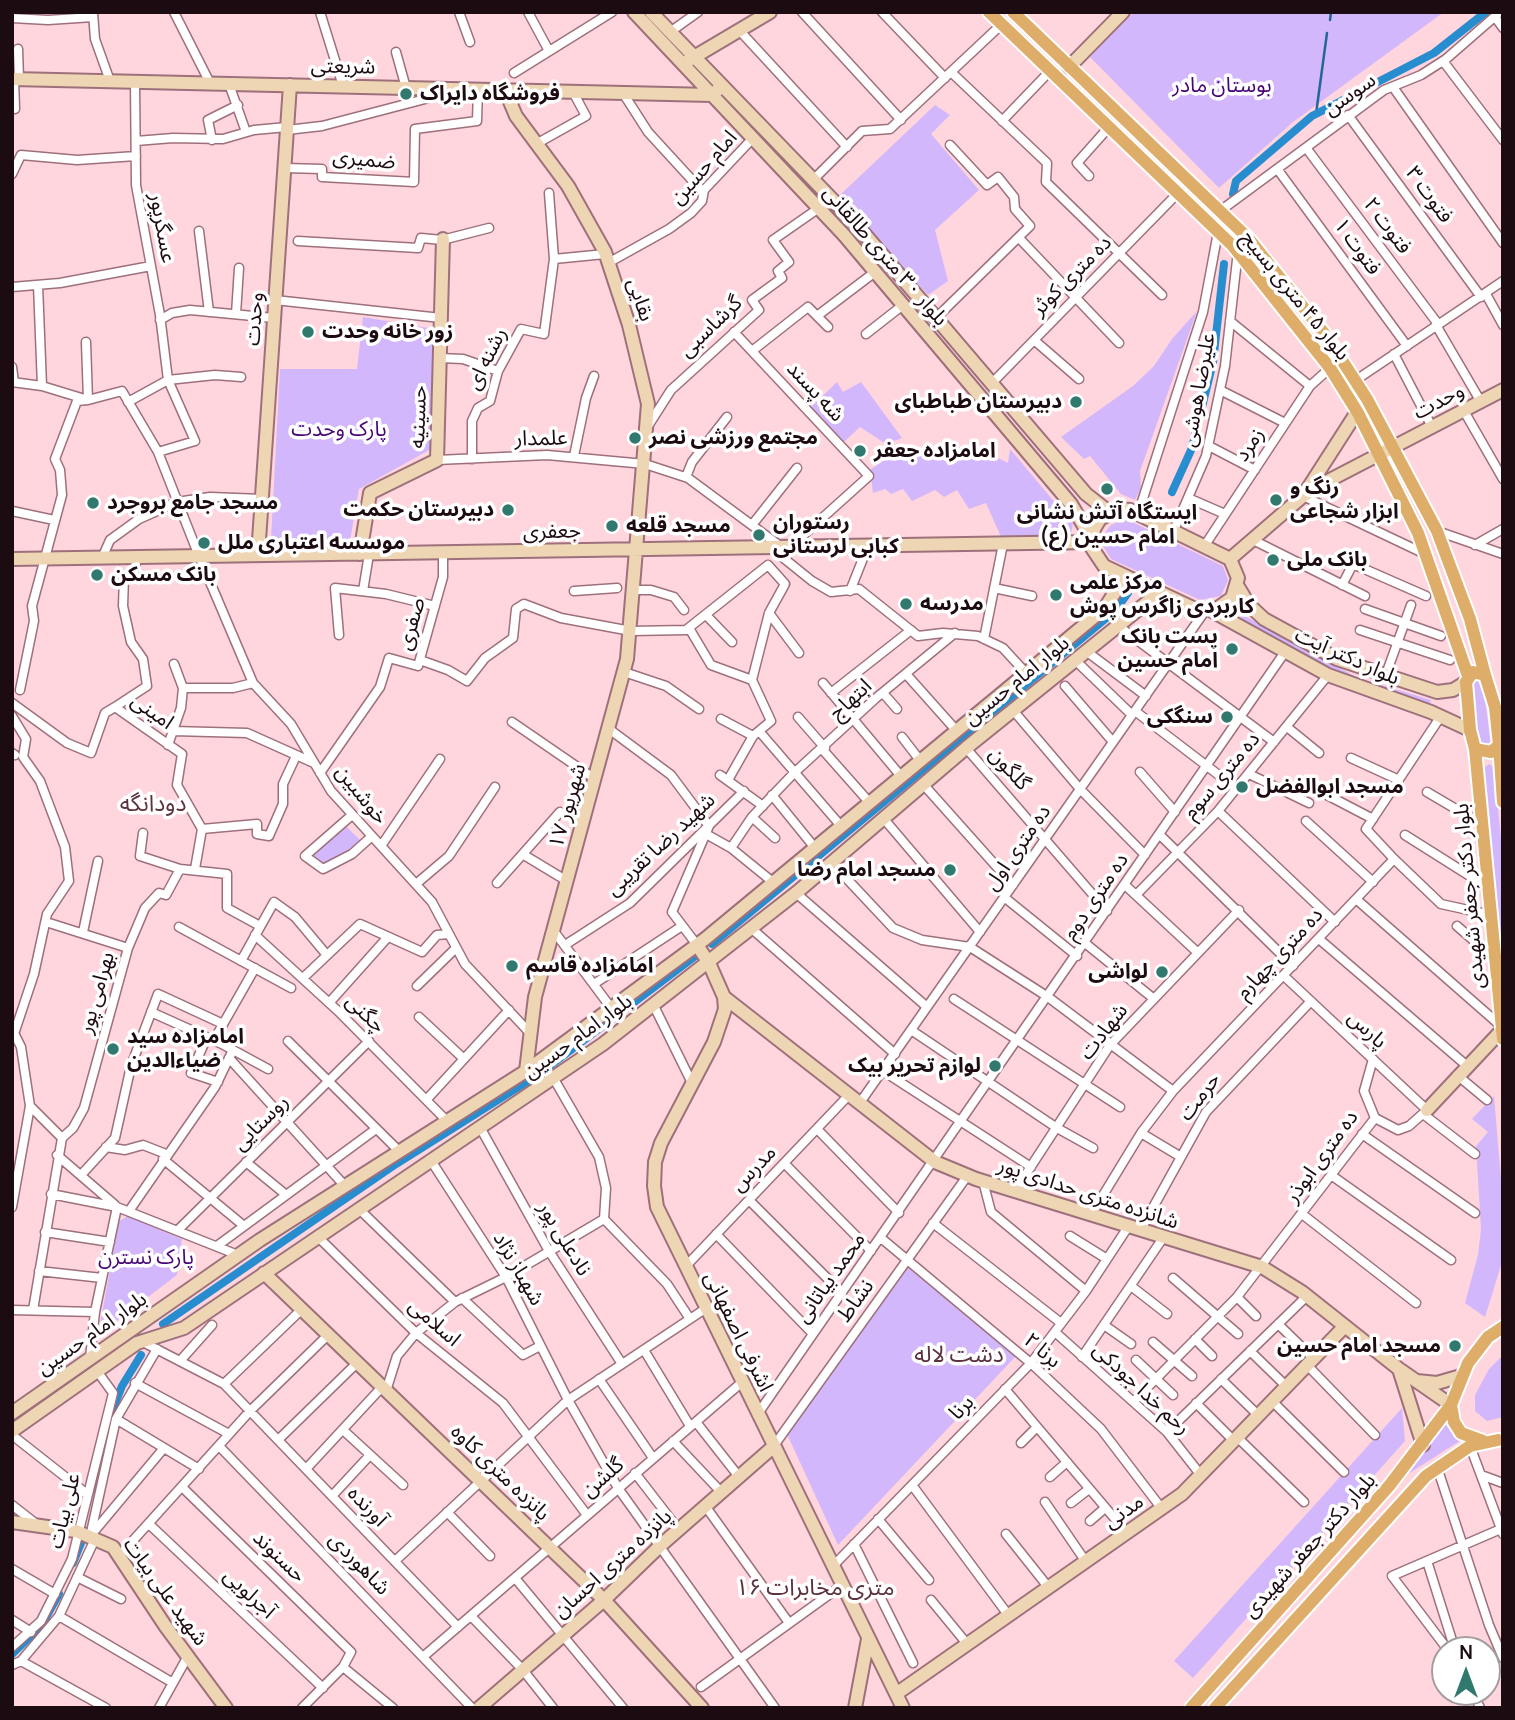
<!DOCTYPE html>
<meta charset="utf-8">
<style>
body{margin:0}
#map{position:relative;width:1515px;height:1720px;overflow:hidden;background:#ffd5de;font-family:Manrope,sans-serif}
canvas{display:block}
.frame{position:absolute;inset:0;border:14px solid #1c0b10;pointer-events:none}
.north{position:absolute;left:1431px;top:1636px;width:70px;height:70px;box-sizing:border-box;background:#fff;border:2px solid #a49d9f;border-radius:50%;rotate:0deg;font-size:19px;font-weight:700;line-height:28px;text-align:center;color:#1c0b10}
.north::after{content:'';display:block;margin:auto;width:24px;height:32px;background:#31786e;clip-path:polygon(50% 0,100% 100%,50% 72%,0 100%)}
</style>
<div id="map">
<canvas width="1515" height="1720"></canvas>
<div class="frame"></div>
<div class="north">N</div>
</div>
<script>
const ctx = document.querySelector('canvas').getContext('2d');
ctx.lineJoin = 'round';
function fillPath(path, color) {
  ctx.fillStyle = color;
  ctx.fill(path, 'evenodd');
}
function shape(rows) {
  const path = new Path2D();
  for (const r of rows) {
    path.moveTo(r[0], r[1]);
    for (let i = 2; i < r.length; i += 2) path.lineTo(r[i], r[i + 1]);
  }
  return path;
}
function stroke(path, color, width, dash) {
  ctx.strokeStyle = color;
  ctx.lineWidth = width;
  ctx.lineCap = dash ? 'butt' : 'round';
  ctx.setLineDash(dash || []);
  ctx.stroke(path);
}
function label(font, color, halo, rows, align = 'center') {
  ctx.font = font + ' Manrope,"Noto Sans Arabic",sans-serif';
  ctx.lineWidth = 7;
  ctx.setLineDash([]);
  ctx.textBaseline = 'middle';
  ctx.strokeStyle = halo;
  ctx.fillStyle = color;
  for (const [text, x, y, turn = 0] of rows) {
    ctx.save();
    ctx.translate(x, y);
    ctx.rotate((+turn || 0) * Math.PI / 180);
    ctx.textAlign = isNaN(turn) ? turn : align;
    if (halo) ctx.strokeText(text, 0, 0);
    ctx.fillText(text, 0, 0);
    ctx.restore();
  }
}
fillPath(shape([
 [1134,12,1444,12,1293,122,1219,188,1090,57],
 [935,105,950,115,931,134,979,190,935,230,948,281,928,295,839,196],
 [1197,311,1140,471,1141,488,1135,500,1121,494,1090,456,1084,459,1061,437,1133,386,1154,366,1172,339],
 [363,317,434,329,431,449,359,489,350,541,271,540,280,369,357,369],
 [837,382,843,392,861,382,902,438,886,444,860,427,843,443,810,408],
 [974,446,1008,463,1010,449,1073,524,1071,534,1001,537,986,503,969,509,957,490,944,497,935,490,912,501,903,489,891,494,885,489,873,493,870,470,887,458,936,448,953,463,960,447],
 [1126,519,1223,566,1228,580,1221,596,1200,600,1111,559,1103,546,1103,535,1111,525],
 [1243,615,1358,678,1431,700,1429,707,1355,683,1239,620],
 [1476,680,1483,683,1491,746,1482,745,1473,711,1472,686],
 [1489,764,1494,767,1503,861,1503,976,1484,768],
 [347,827,361,841,326,865,312,854],
 [1494,1096,1503,1204,1503,1259,1485,1317,1465,1303,1478,1255,1481,1229,1476,1146,1488,1132,1472,1119],
 [128,1216,182,1239,177,1275,98,1335,119,1221],
 [908,1268,1017,1355,838,1545,787,1434],
 [1503,1355,1503,1417,1487,1421,1475,1411,1475,1395,1489,1369],
 [1402,1408,1405,1441,1193,1678,1174,1661],
 [1451,1417,1469,1435,1394,1483]
]), '#d3b7fc');
stroke(shape([
 [1330,20,1331,12],
 [1316,114,1327,33]
]), '#246696', 2.5);
stroke(shape([
 [1233,194,1236,181,1312,116,1434,53,1486,12],
 [1172,492,1192,448,1213,362,1224,264],
 [712,944,1115,611,1128,593],
 [163,1324,396,1164,539,1074,698,954],
 [108,1421,122,1386,141,1355],
 [73,1563,81,1543],
 [12,1654,41,1626,59,1594]
]), '#288dcf', 8);
const street = shape([
 [174,12,210,83],
 [320,12,343,86],
 [459,12,470,42],
 [528,12,549,51],
 [802,12,901,120],
 [882,12,945,78],
 [93,13,95,39,110,81],
 [1495,17,1503,28],
 [12,18,48,20,93,17],
 [739,30,847,147],
 [670,32,698,12],
 [18,49,19,79],
 [396,52,406,88],
 [1443,61,1503,140],
 [951,72,1047,163,1046,182,1162,295],
 [514,73,612,12],
 [14,79,15,109],
 [135,82,136,185,160,315,168,380,195,441,158,452,199,556,253,683,291,724,331,791,432,902,465,964,530,1033],
 [229,84,246,132],
 [1393,87,1503,243],
 [623,93,648,132,703,192],
 [1348,115,1481,297],
 [1002,121,1050,71],
 [287,130,322,126,448,93],
 [212,140,208,120,238,105],
 [136,141,173,138,223,139,254,130,287,127],
 [536,144,586,116,573,92],
 [1307,149,1438,324],
 [285,168,322,169,322,177,414,182,415,129,477,121,478,89],
 [1278,170,1407,346],
 [12,174,21,155,77,160,136,156],
 [1089,176,1077,163,1109,127],
 [813,180,862,131,890,129,1002,24],
 [1220,211,1384,90,1421,75,1446,59,1500,12],
 [199,231,209,312],
 [1019,238,1119,343],
 [298,241,418,248,421,238,442,240,489,228],
 [554,259,605,254],
 [608,263,669,229,691,213,702,201,704,190,753,138],
 [38,285,42,386],
 [12,287,60,283,151,266],
 [1486,294,1503,325],
 [275,300,441,318],
 [236,314,239,268],
 [817,316,828,327],
 [936,318,1030,226,1015,209,1014,197,998,177,987,185,950,145],
 [160,320,172,313,190,310,274,318],
 [1230,321,1310,386],
 [1436,325,1481,402],
 [734,332,869,476,790,547],
 [866,334,903,305],
 [1034,340,1079,379],
 [752,351,808,307,817,316,875,272],
 [1394,354,1432,427],
 [440,358,463,359,498,371],
 [12,367,14,382],
 [1356,380,1503,281],
 [12,382,42,386,88,400,122,391,158,452],
 [992,383,1178,193],
 [1220,390,1285,423],
 [128,402,168,380,215,375,241,377],
 [1464,411,1503,479],
 [648,426,671,390,759,310,752,300,782,278,778,271,789,262,773,240,819,208],
 [1209,446,1255,470],
 [574,456,586,398,594,376],
 [472,459,472,421,478,408,490,401,498,371,521,329,544,334,554,259,549,193],
 [437,460,547,455,645,464,688,478,780,546],
 [686,477,692,462,727,417],
 [1303,496,1425,554],
 [1188,498,1225,514],
 [12,511,54,520],
 [1138,514,1203,312,1218,232],
 [752,525,797,468],
 [1174,530,1206,456,1225,366,1238,251],
 [1437,531,1503,554],
 [1251,539,1365,596],
 [1205,545,1310,386,1330,368],
 [1475,545,1503,529],
 [771,548,812,581,831,592,859,589,918,636,943,633,978,636,1003,648,1025,672],
 [102,558,110,540,139,519,177,502,210,497,262,499],
 [137,558,133,576,124,577,123,606,131,642,143,659,147,686,115,707,182,754,177,785,202,829,195,869],
 [1342,585,1353,564,1426,596],
 [994,588,1032,596],
 [634,590,651,590,674,597,684,610],
 [363,591,369,554],
 [574,591,617,588],
 [850,591,868,546],
 [1365,609,1441,636],
 [769,613,799,653],
 [706,615,732,642],
 [1117,625,1274,742],
 [689,628,711,665,752,680],
 [1360,630,1450,660],
 [339,635,335,588,386,594,435,606],
 [984,639,1003,544],
 [1086,651,1146,696],
 [420,660,448,670,467,681,485,658,513,638,516,609,524,604,561,618,631,631,686,630,768,565],
 [1075,660,1132,715],
 [624,672,666,686,699,709],
 [906,674,955,729],
 [1385,677,1411,605],
 [823,683,900,775],
 [1065,686,1113,742],
 [183,688,233,688,253,683],
 [20,690,34,621,32,606,62,495,60,470,55,459,77,401,88,400,86,342],
 [831,693,911,630],
 [883,693,897,709],
 [12,703,67,743,91,753,105,713,115,707],
 [1012,709,1080,789,1145,855],
 [1135,711,1237,789],
 [12,716,26,739,23,757,40,781,65,847,69,881,47,914,34,974,15,1031],
 [798,717,825,748],
 [721,719,753,736],
 [512,722,595,779],
 [1287,727,1319,753],
 [609,729,671,775,709,826,672,912,697,945],
 [173,731,247,733,314,763],
 [759,731,771,721,752,680,769,613,785,584,768,565],
 [753,736,759,731,841,826],
 [902,737,919,759],
 [168,745,181,708,183,688,174,664],
 [966,748,1107,911],
 [823,750,869,802],
 [12,753,15,755],
 [1351,758,1399,780],
 [1140,772,1175,812],
 [320,773,380,687,389,658,418,666,443,577,443,553],
 [1249,774,1309,803],
 [720,775,763,806],
 [728,780,753,736],
 [923,784,1013,885],
 [1427,792,1483,825],
 [772,795,815,848],
 [1327,795,1373,819],
 [1218,811,1335,922],
 [352,815,305,856,323,869,352,854,372,836],
 [752,817,775,838],
 [884,819,980,932],
 [1306,821,1373,882],
 [202,829,257,824,257,834,269,836,283,804,283,784,296,756],
 [143,833,140,856,180,869,227,874,227,908,260,926],
 [706,834,731,848,774,883],
 [1160,835,1293,966],
 [1405,835,1489,888],
 [381,846,440,759],
 [731,848,752,817,794,773,876,698,955,633],
 [524,855,567,881],
 [1394,859,1441,904,1491,915],
 [832,863,893,928,922,940,970,947,1048,997,1173,1091],
 [497,883,560,812],
 [416,884,449,856,495,787],
 [1125,885,1197,952],
 [796,893,927,1007],
 [1136,895,1218,811,1328,675],
 [1004,897,1077,956],
 [1356,899,1501,1026],
 [46,922,128,948],
 [1457,926,1495,959],
 [179,927,291,988],
 [752,929,895,1054],
 [553,930,612,1009],
 [83,932,98,861],
 [255,935,338,1011,447,1121],
 [1319,939,1466,1065],
 [1085,943,1154,999],
 [565,945,630,903,744,791],
 [241,961,274,902,295,917,326,954],
 [1284,976,1427,1110,1409,1126,1398,1130,1375,1118],
 [303,978,360,924,422,952,437,935,449,934],
 [594,984,682,926],
 [417,986,456,948],
 [954,999,1120,1107],
 [329,1003,387,938],
 [654,1006,692,1083],
 [151,1012,222,1044,268,1069],
 [419,1017,464,1059],
 [12,1029,21,1047,30,1106,62,1138],
 [911,1030,1057,1128,1093,1148],
 [207,1037,191,1073,218,1082],
 [214,1040,255,968],
 [288,1041,398,1150],
 [229,1058,344,1185],
 [883,1071,1031,1167],
 [1457,1075,1487,1100],
 [428,1098,509,1010],
 [859,1104,1205,611],
 [1423,1114,1475,1154],
 [481,1129,549,1251,622,1364],
 [817,1129,899,1213],
 [1141,1133,1181,1157],
 [1362,1134,1475,1213],
 [62,1138,73,1128,84,1108,128,948,145,908,159,893,166,895,180,869],
 [106,1147,125,1150,143,1145,166,1154],
 [57,1155,115,1205],
 [163,1159,244,1226],
 [430,1159,506,1277,568,1400,618,1488,775,1708],
 [246,1162,285,1194],
 [784,1163,871,1251],
 [81,1175,115,1138,131,1066,158,994,223,1024],
 [1331,1175,1451,1260],
 [983,1181,991,1212,1086,1291],
 [1015,1191,1110,1045,1239,910],
 [51,1194,117,1207,238,1255],
 [749,1200,842,1293],
 [12,1207,30,1106],
 [358,1208,455,1302],
 [129,1211,215,1087,233,1050],
 [1302,1214,1416,1303],
 [1091,1215,1141,1133,1173,1091,1394,859,1366,829,1441,716],
 [604,1219,667,1284,690,1319],
 [933,1223,1061,1323],
 [178,1230,369,1041],
 [1140,1231,1206,1112,1311,1001],
 [45,1232,110,1242],
 [716,1234,813,1334],
 [317,1236,416,1333,503,1403,587,1515],
 [1070,1236,1107,1259],
 [881,1238,1033,1365,1101,1429,1162,1509],
 [217,1246,376,1129],
 [685,1267,848,1096],
 [39,1271,102,1278],
 [1173,1278,1238,1334],
 [1131,1286,1167,1314],
 [1237,1297,1256,1316],
 [462,1298,523,1355,540,1346],
 [12,1310,95,1312],
 [33,1310,62,1138],
 [1278,1324,1313,1358],
 [1104,1325,1131,1344],
 [1055,1332,1167,1432,1200,1474],
 [1195,1339,1212,1356],
 [141,1341,224,1384,458,1627],
 [1153,1342,1192,1376],
 [644,1350,690,1426],
 [1250,1351,1286,1386],
 [1082,1357,1163,1238],
 [90,1358,95,1312,117,1207],
 [1136,1360,1173,1395],
 [180,1361,212,1325],
 [1307,1365,1375,1435],
 [599,1379,653,1458],
 [1221,1379,1258,1415],
 [135,1383,229,1434],
 [224,1384,301,1310],
 [1005,1389,1127,1533],
 [386,1391,397,1356,416,1333,455,1302,506,1277,604,1219,606,1188,599,1157,554,1079],
 [1134,1401,1237,1297,1375,1118,1364,1091,1373,1059],
 [1272,1401,1344,1472],
 [1196,1403,1233,1440],
 [757,1415,1285,652],
 [116,1419,199,1469],
 [696,1422,740,1478],
 [343,1430,403,1485],
 [1167,1432,1307,1296],
 [12,1435,87,1494],
 [1237,1437,1304,1502],
 [278,1440,357,1363],
 [673,1441,722,1493],
 [1021,1443,1037,1427],
 [219,1446,472,1708],
 [1470,1446,1503,1534],
 [773,1447,968,1175],
 [1437,1467,1489,1625,1503,1658],
 [306,1469,382,1387],
 [635,1473,679,1530],
 [1481,1475,1503,1483],
 [1050,1477,1067,1462],
 [912,1485,1009,1616],
 [183,1488,351,1652,343,1667,302,1708],
 [332,1496,370,1455],
 [1045,1502,1086,1562],
 [1071,1503,1089,1489],
 [12,1505,35,1523],
 [706,1507,789,1623],
 [447,1512,490,1556],
 [878,1519,929,1580],
 [1090,1521,1105,1508],
 [150,1525,323,1688],
 [92,1534,164,1448],
 [1006,1534,1049,1588],
 [90,1537,116,1419,157,1349],
 [854,1544,913,1663],
 [119,1556,250,1411,328,1335],
 [395,1561,568,1400,705,1309],
 [1427,1561,1455,1650],
 [832,1567,1031,1363,1086,1291,1128,1227],
 [12,1569,55,1594],
 [77,1577,121,1599],
 [515,1578,623,1708],
 [931,1600,968,1645],
 [59,1616,173,1683],
 [471,1616,523,1670,553,1708],
 [12,1620,31,1632],
 [12,1647,41,1621,72,1559,113,1393,97,1371],
 [1448,1650,1392,1576,1503,1528],
 [424,1656,741,1383],
 [21,1661,106,1708],
 [12,1665,21,1661,59,1616,95,1539],
 [343,1667,393,1708],
 [701,1687,841,1586],
 [1473,1692,1480,1708],
 [159,1708,188,1656]
]);
const secondary = shape([
 [634,12,844,235,1071,504,1091,538],
 [651,12,856,224,1086,494,1109,512],
 [689,60,770,12],
 [1069,67,1123,12],
 [12,79,712,95,722,86],
 [505,90,516,116,568,186,605,252,629,325,648,404,627,659,535,997,526,1071],
 [1305,493,1357,412],
 [1119,509,1130,510,1230,559,1238,578,1232,598,1215,610,1195,609,1104,566,1092,548,1094,529,1100,519,1119,509],
 [360,554,370,493,437,460,443,239],
 [258,555,290,85],
 [12,559,1092,542],
 [1230,559,1303,496,1324,483,1503,390],
 [1237,585,1249,605,1264,619,1337,659,1437,692,1453,690,1466,682],
 [1212,611,1328,675,1431,712,1470,730],
 [697,945,709,963,724,997,725,1009,714,1042,661,1143,655,1162,654,1186,657,1207,903,1708],
 [724,997,935,1162,976,1179,1262,1267,1302,1292,1399,1369,1451,1405],
 [1427,1110,1502,1030],
 [264,1273,604,1600,702,1708],
 [1399,1369,1423,1445],
 [1417,1381,1437,1383,1461,1376],
 [12,1413,260,1240,526,1071,705,939,1105,608,1125,576],
 [12,1431,137,1343,184,1328,603,1044,796,893,966,748,1160,592],
 [12,1522,76,1531,113,1547,166,1627,226,1708],
 [896,1694,1182,1494,1345,1326],
 [479,1708,604,1600,661,1545,773,1447],
 [855,1708,868,1639]
]);
const primary = shape([
 [989,12,1233,246,1330,368,1358,413,1418,533,1468,676],
 [1013,12,1249,239,1327,337,1367,399,1437,531,1470,619,1485,675],
 [1473,672,1485,675,1495,707,1499,745,1491,752,1475,749,1470,730,1466,682,1473,672],
 [1499,745,1503,802],
 [1475,749,1503,1039],
 [1483,1441,1461,1433,1454,1422,1451,1405,1468,1363,1488,1337,1503,1327],
 [1191,1708,1389,1486,1451,1405],
 [1215,1708,1426,1476,1470,1446,1498,1440]
]);
stroke(street, '#9e707b', 11);
stroke(secondary, '#9e707b', 16);
stroke(primary, '#fff', 16);
stroke(street, '#fff', 8);
stroke(secondary, '#eed6b4', 12);
stroke(primary, '#dead69', 12);
for (const [x, y, r, color] of [
 [406,94,7,"#31786e"],
 [308,332,7,"#31786e"],
 [1076,402,7,"#31786e"],
 [635,438,7,"#31786e"],
 [860,451,7,"#31786e"],
 [1107,489,7,"#31786e"],
 [1276,500,7,"#31786e"],
 [93,503,7,"#31786e"],
 [508,510,7,"#31786e"],
 [612,526,7,"#31786e"],
 [759,535,7,"#31786e"],
 [204,543,7,"#31786e"],
 [1273,560,7,"#31786e"],
 [97,575,7,"#31786e"],
 [1056,595,7,"#31786e"],
 [906,604,7,"#31786e"],
 [1232,649,7,"#31786e"],
 [1227,717,7,"#31786e"],
 [1242,787,7,"#31786e"],
 [950,870,7,"#31786e"],
 [512,966,7,"#31786e"],
 [1162,972,7,"#31786e"],
 [113,1049,7,"#31786e"],
 [995,1066,7,"#31786e"],
 [1455,1346,7,"#31786e"]
]) {
  const dot = new Path2D();
  dot.arc(x, y, r, 0, 2 * Math.PI);
  ctx.fillStyle = color;
  ctx.fill(dot);
  stroke(dot, '#fff', 2.5);
}
label('21px', '#1c0b10', '#fff', [
 ["شریعتی",343,67,1],
 ["سوسن",1350,95,-35],
 ["ضمیری",364,160,5],
 ["امام حسین",704,168,-49],
 ["فتوت ۳",1429,195,54],
 ["فتوت ۲",1387,226,53],
 ["عسگرپور",162,228,80],
 ["فتوت ۱",1357,247,54],
 ["بلوار ۳۰ متری طالقانی",885,256,49],
 ["ده متری کوثر",1072,276,-45],
 ["بلوار ۴۵ متری بسیج",1295,296,51],
 ["بقایی",640,300,72],
 ["وحدت",255,319,-86],
 ["گرشاسبی",711,327,-44],
 ["رشنه ای",487,359,-64],
 ["علیرضا هوشی",1199,390,-80],
 ["شه پسند",815,392,47],
 ["وحدت",1439,402,-28],
 ["حسینیه",419,417,-88],
 ["علمدار",541,439,-1],
 ["زمرد",1250,445,-56],
 ["جعفری",552,532,-1],
 ["صفری",412,624,-74],
 ["بلوار دکتر آیت",1347,657,24],
 ["بلوار امام حسین",1017,681,-39],
 ["ابتهاج",851,700,-43],
 ["امینی",152,712,35],
 ["گلگون",1009,769,48],
 ["ده متری سوم",1222,776,-50],
 ["خوشبین",361,795,51],
 ["۱۷ شهریور",568,806,-74],
 ["شهید رضا تقریبی",661,845,-43],
 ["ده متری اول",1018,848,-55],
 ["بلوار دکتر جعفر شهیدی",1470,896,-95],
 ["ده متری دوم",1096,897,-56],
 ["ده متری چهارم",1280,954,-47],
 ["بهرامی پور",97,993,-74],
 ["چگنی",365,1014,44],
 ["پارس",1367,1030,43],
 ["شهادت",1104,1032,-52],
 ["بلوار امام حسین",578,1037,-36],
 ["حرمت",1200,1097,-53],
 ["روستایی",261,1123,-45],
 ["ده متری ابوذر",1322,1157,-54],
 ["مدرس",754,1169,-46],
 ["شانزده متری حدادی پور",1088,1194,18],
 ["نادعلی پور",564,1239,59],
 ["شهباز نژاد",518,1269,60],
 ["محمد بیاتانی",831,1278,-55],
 ["نشاط",856,1301,-54],
 ["اسلامی",434,1323,41],
 ["اشرفی اصفهانی",738,1332,64],
 ["بلوار امام حسین",92,1334,-35],
 ["برنا ۲",1042,1351,41],
 ["رحم خدا جودکی",1141,1389,43],
 ["برنا",962,1408,-46],
 ["پانزده متری کاوه",500,1473,44],
 ["گلشن",603,1478,-41],
 ["آورنده",367,1507,46],
 ["علی بیات",65,1511,-76],
 ["مدنی",1124,1512,-35],
 ["بلوار دکتر جعفر شهیدی",1310,1546,-48],
 ["حسنوند",279,1557,44],
 ["شاهوردی",359,1564,46],
 ["پانزده متری احسان",613,1564,-42],
 ["شهید علی بیات",165,1592,54],
 ["آجرلویی",249,1594,43]
]);
label('21px', '#470576', '#fff', [
 ["بوستان مادر",1222,86],
 ["پارک وحدت",339,430],
 ["پارک نسترن",146,1258]
]);
label('bold 21px', '#1c0b10', '#fff', [
 ["فروشگاه دایراک",420,94],
 ["زور خانه وحدت",322,332],
 ["دبیرستان طباطبای",1062,402,"right"],
 ["مجتمع ورزشی نصر",649,438],
 ["امامزاده جعفر",874,451],
 ["رنگ و",1290,488],
 ["ابزار شجاعی",1290,512],
 ["مسجد جامع بروجرد",107,503],
 ["دبیرستان حکمت",494,510,"right"],
 ["ایستگاه آتش نشانی",1107,513,"center"],
 ["امام حسین (ع)",1107,537,"center"],
 ["رستوران",773,523],
 ["کبابی لرستانی",773,547],
 ["مسجد قلعه",626,526],
 ["موسسه اعتباری ملل",218,543],
 ["بانک ملی",1287,560],
 ["بانک مسکن",111,575],
 ["مرکز علمی",1070,583],
 ["کاربردی زاگرس پوش",1070,607],
 ["مدرسه",920,604],
 ["پست بانک",1218,637,"right"],
 ["امام حسین",1218,661,"right"],
 ["سنگکی",1213,717,"right"],
 ["مسجد ابوالفضل",1256,787],
 ["مسجد امام رضا",936,870,"right"],
 ["امامزاده قاسم",526,966],
 ["لواشی",1148,972,"right"],
 ["امامزاده سید",127,1037],
 ["ضیاءالدین",127,1061],
 ["لوازم تحریر بیک",981,1066,"right"],
 ["مسجد امام حسین",1441,1346,"right"]
], 'left');
label('23px', '#5b323d', '#fff', [
 ["دودانگه",153,805],
 ["دشت لاله",959,1356],
 ["۱۶ متری مخابرات",815,1589]
]);
</script>
